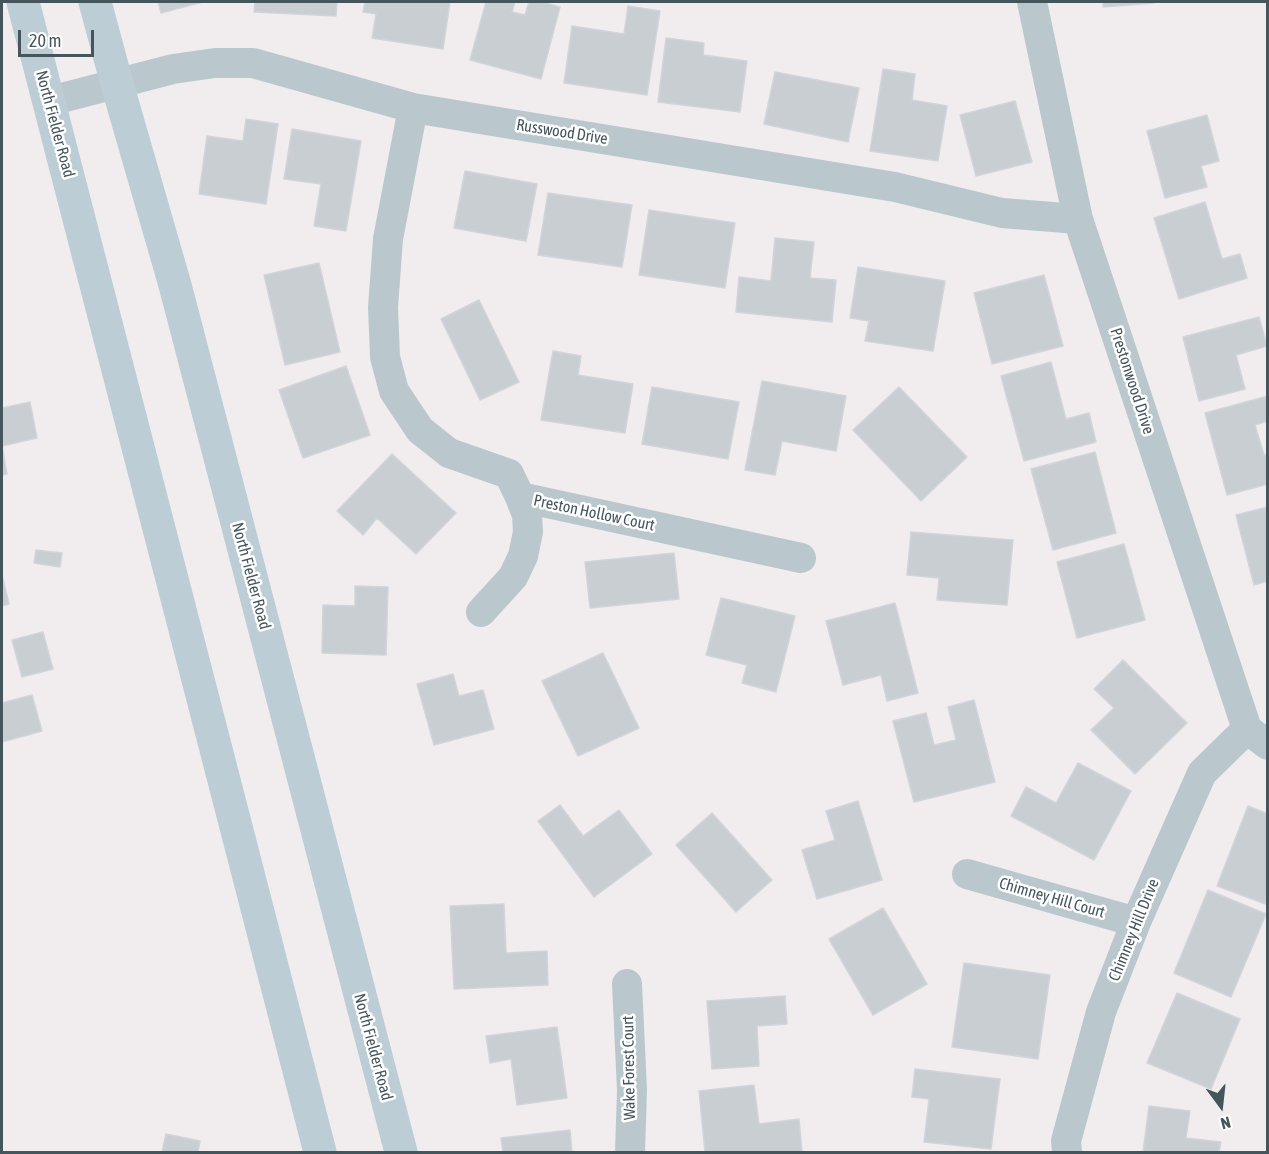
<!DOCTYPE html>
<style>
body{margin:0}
#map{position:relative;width:1269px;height:1154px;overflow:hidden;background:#f1edee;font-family:"Asap Condensed",sans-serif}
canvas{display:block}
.frame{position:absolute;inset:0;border:3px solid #44555c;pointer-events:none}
.north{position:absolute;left:1191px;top:1076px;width:60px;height:60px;-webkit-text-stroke:4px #fff;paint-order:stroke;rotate:165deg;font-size:16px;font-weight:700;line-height:24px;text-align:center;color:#44555c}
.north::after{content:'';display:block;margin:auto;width:21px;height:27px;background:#44555c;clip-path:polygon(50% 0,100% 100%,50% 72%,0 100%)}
.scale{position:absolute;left:18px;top:30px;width:76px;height:27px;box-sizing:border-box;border:3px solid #44555c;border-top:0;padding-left:8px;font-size:18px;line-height:21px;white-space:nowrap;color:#44555c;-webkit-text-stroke:4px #fff;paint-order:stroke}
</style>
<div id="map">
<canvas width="1269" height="1154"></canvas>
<div class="frame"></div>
<div class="north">N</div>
<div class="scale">20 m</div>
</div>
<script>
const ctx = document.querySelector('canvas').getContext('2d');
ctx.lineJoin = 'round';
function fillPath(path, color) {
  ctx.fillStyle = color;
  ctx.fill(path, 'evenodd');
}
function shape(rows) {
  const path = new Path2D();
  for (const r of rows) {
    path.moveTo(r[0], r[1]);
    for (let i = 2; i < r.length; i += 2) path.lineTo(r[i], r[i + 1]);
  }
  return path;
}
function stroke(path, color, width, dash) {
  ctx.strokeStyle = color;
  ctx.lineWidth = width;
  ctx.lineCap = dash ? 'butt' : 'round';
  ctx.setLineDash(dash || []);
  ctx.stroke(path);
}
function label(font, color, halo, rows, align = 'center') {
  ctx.font = font + ' "Asap Condensed",sans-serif';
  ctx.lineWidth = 5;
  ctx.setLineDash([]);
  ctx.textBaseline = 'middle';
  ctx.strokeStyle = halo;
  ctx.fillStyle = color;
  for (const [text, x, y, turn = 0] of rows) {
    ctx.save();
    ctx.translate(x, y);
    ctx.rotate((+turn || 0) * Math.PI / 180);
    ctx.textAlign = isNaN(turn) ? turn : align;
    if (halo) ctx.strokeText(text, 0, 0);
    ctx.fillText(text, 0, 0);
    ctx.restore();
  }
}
const building = shape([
 [158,2,203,2,161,13,158,2],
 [255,2,337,2,336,16,254,12,255,2],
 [365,2,450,2,443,49,372,38,376,14,363,12,365,2],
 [486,2,515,2,512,12,525,15,529,2,541,2,560,7,541,79,470,60,486,2],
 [1103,2,1154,2,1154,3,1103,7,1103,2],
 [628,6,660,11,647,95,564,83,572,26,624,34,628,6],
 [666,38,704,43,703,55,747,61,740,112,658,102,666,38],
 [883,69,915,74,912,100,947,106,938,161,870,151,883,69],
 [775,72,859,88,848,142,764,124,775,72],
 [1015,101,1032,162,976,176,960,115,1015,101],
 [1207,115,1219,161,1201,166,1207,187,1165,198,1147,131,1207,115],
 [246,119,278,124,266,204,199,194,207,136,243,141,246,119],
 [292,129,361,141,346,231,314,226,321,184,284,179,292,129],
 [465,171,537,184,526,241,454,228,465,171],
 [548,193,632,205,622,267,538,255,548,193],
 [1205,202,1222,259,1240,254,1247,278,1179,299,1154,218,1205,202],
 [649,210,735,223,725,288,639,275,649,210],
 [775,238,814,242,810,278,836,280,832,322,736,312,739,277,771,281,775,238],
 [319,263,340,352,285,365,264,275,319,263],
 [858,267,945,281,933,351,865,341,869,321,850,318,858,267],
 [1044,275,1063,346,992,364,974,293,1044,275],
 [479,300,519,382,480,400,441,319,479,300],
 [1259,317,1267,346,1236,355,1245,389,1199,401,1183,337,1259,317],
 [553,351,581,356,578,375,633,384,625,433,541,420,553,351],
 [1051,362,1066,419,1089,413,1096,442,1024,461,1001,376,1051,362],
 [346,366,370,435,303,458,279,390,346,366],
 [762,381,846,396,836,451,782,441,775,475,745,470,762,381],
 [652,387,739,402,728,459,642,444,652,387],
 [899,387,967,457,921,501,853,430,899,387],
 [1268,396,1268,421,1255,425,1264,455,1268,454,1268,484,1227,495,1205,413,1268,396],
 [30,402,37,438,2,446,7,474,2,475,2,408,30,402],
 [1095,452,1116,533,1053,550,1031,469,1095,452],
 [392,454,456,513,416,554,377,518,363,535,337,511,392,454],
 [1268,507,1268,581,1254,585,1236,515,1268,507],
 [911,532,1013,540,1007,605,937,600,939,578,907,575,911,532],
 [1124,544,1145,620,1077,638,1057,562,1124,544],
 [36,550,62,553,60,567,34,563,36,550],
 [674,553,679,599,590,608,585,562,674,553],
 [2,575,9,604,2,606,2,575],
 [355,586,388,587,386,655,322,653,323,605,355,606,355,586],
 [721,598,795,616,776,692,742,683,747,665,706,655,721,598],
 [895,603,918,693,887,701,881,675,843,685,826,621,895,603],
 [43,632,53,669,22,677,12,640,43,632],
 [603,653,639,728,578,756,542,681,603,653],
 [1123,660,1187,723,1135,774,1091,730,1114,708,1094,689,1123,660],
 [453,674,459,696,483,690,494,729,434,745,417,684,453,674],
 [32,695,42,731,2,742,2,703,32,695],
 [974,700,995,782,914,802,893,721,926,713,934,745,956,740,948,707,974,700],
 [1078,763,1131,791,1094,860,1011,816,1026,787,1056,803,1078,763],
 [858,801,882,880,817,899,802,850,835,840,826,811,858,801],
 [560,805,583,836,619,810,652,854,594,897,538,821,560,805],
 [1248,806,1268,814,1268,905,1217,886,1248,806],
 [712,813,772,880,736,912,676,845,712,813],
 [1208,890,1266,914,1231,997,1174,973,1208,890],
 [504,904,506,953,547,951,548,985,454,989,450,906,504,904],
 [883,908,927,984,873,1015,829,939,883,908],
 [964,963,1050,975,1038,1059,952,1047,964,963],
 [1177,993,1240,1019,1211,1089,1147,1063,1177,993],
 [785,996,787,1024,757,1026,759,1066,712,1069,707,1001,785,996],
 [557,1027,567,1098,517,1105,511,1059,490,1063,486,1036,557,1027],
 [915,1069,1000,1079,991,1149,924,1142,929,1099,912,1097,915,1069],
 [754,1085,759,1124,799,1119,802,1152,705,1152,699,1091,754,1085],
 [1149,1106,1190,1111,1186,1138,1221,1142,1219,1152,1143,1152,1149,1106],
 [570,1130,572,1152,503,1152,501,1138,570,1130],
 [166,1134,200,1141,198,1152,162,1152,166,1134]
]);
fillPath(building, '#c9ced3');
stroke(building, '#d1d5da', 1.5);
stroke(shape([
 [1032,2,1078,219,1247,729,1268,745],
 [50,101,173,69,215,63,253,63,413,108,895,187,1002,213,1078,219],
 [413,108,388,239,383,307,385,357,394,391,420,430,449,453,509,474,520,497,801,558],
 [481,612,513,577,523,556,528,532,527,515,520,497],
 [967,874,1136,922],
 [627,984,632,1090,630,1152],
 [1067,1152,1066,1141,1101,1012,1136,922,1202,773,1247,729]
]), '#bac8ce', 30);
stroke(shape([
 [23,2,320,1152],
 [95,2,117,84,175,285,401,1152]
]), '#bdcdd6', 33);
label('16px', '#44555c', '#fff', [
 ["North Fielder Road",55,124,75],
 ["Russwood Drive",562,132,9],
 ["Prestonwood Drive",1132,381,72],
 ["Preston Hollow Court",594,513,12],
 ["North Fielder Road",251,576,75],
 ["Chimney Hill Court",1052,898,16],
 ["Chimney Hill Drive",1134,930,-68],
 ["North Fielder Road",373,1047,75],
 ["Wake Forest Court",629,1068,-91]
]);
</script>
